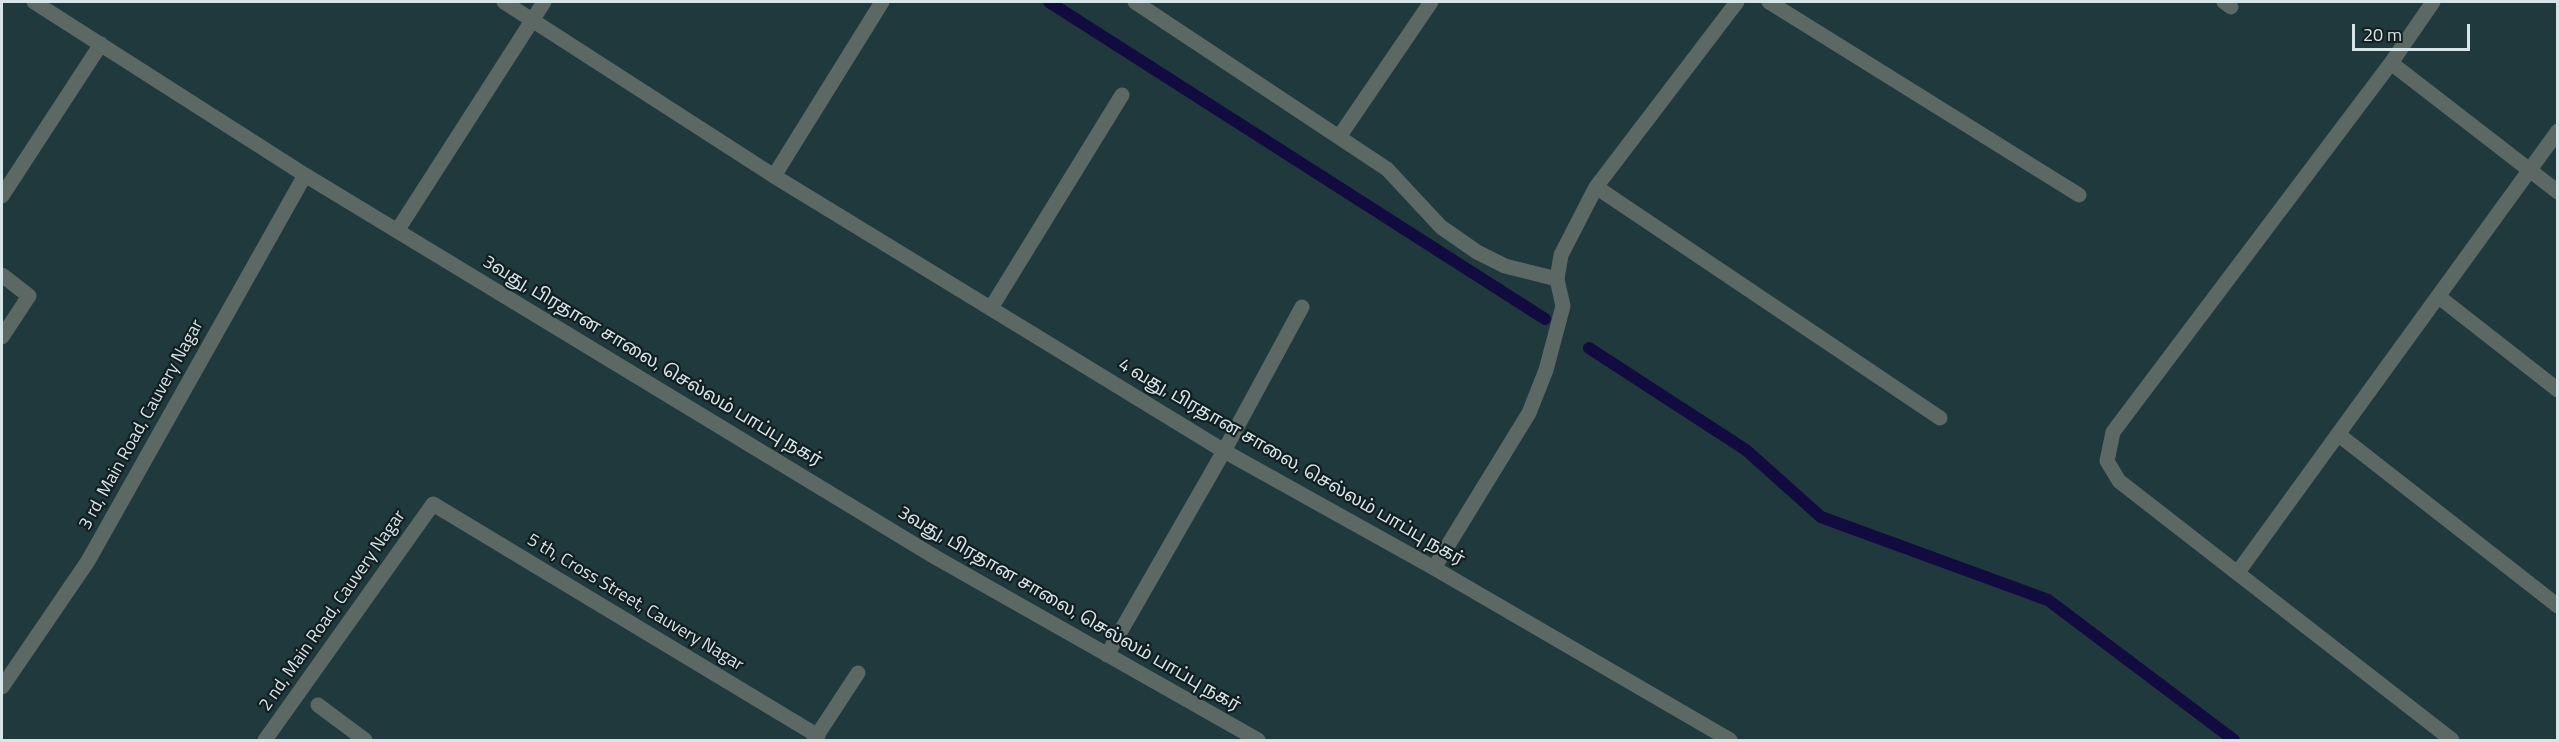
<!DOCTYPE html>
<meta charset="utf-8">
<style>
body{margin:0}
#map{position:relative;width:2559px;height:742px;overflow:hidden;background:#1f393d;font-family:"Titillium Web",sans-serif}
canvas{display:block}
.frame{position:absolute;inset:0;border:3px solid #d6e5e8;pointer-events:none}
.scale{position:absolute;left:2352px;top:24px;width:118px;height:27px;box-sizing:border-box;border:3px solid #d6e5e8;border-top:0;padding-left:8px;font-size:18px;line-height:21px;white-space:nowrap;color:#d6e5e8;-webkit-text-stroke:4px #121e20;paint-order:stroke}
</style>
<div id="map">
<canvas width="2559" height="742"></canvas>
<div class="frame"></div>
<div class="scale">20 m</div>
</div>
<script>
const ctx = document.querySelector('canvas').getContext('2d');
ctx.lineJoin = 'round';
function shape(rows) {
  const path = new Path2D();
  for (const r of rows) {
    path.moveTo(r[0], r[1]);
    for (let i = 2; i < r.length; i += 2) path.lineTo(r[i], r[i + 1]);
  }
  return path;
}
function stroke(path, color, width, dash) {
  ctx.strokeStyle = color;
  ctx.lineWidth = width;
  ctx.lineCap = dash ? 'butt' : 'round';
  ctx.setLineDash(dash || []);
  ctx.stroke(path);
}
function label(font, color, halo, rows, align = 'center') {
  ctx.font = font + ' "Titillium Web","Noto Sans Tamil",sans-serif';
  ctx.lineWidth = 4.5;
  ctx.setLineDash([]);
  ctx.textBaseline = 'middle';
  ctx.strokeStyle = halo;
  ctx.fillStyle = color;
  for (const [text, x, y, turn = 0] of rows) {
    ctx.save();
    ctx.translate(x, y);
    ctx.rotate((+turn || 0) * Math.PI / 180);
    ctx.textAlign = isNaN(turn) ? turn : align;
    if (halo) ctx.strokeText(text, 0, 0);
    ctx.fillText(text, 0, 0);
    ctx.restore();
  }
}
stroke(shape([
 [1049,2,1545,319],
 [1589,348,1746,450,1821,517,2048,600,2234,740]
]), '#120b3f', 12);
stroke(shape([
 [34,2,305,175,935,557,1258,740],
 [504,2,774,176,1224,451,1434,568,1730,740],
 [1135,2,1387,169,1441,227,1477,252,1505,266,1557,279],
 [1769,2,2079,195],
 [2224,2,2231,7],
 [2433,2,2391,63,2113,432,2107,461,2119,481,2452,740],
 [2391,63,2558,192],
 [1339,137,1431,2],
 [774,176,882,2],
 [1596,187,1940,418],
 [2,196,101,44],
 [397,231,544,2],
 [2,275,29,296,2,337],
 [2439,297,2558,390],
 [991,308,1122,95],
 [2339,435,2558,606],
 [1434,568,1529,413,1546,370,1563,306,1557,279,1561,255,1596,187,1737,2],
 [2238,572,2558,131],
 [1107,655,1224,451,1302,307],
 [2,687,88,561,305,175],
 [318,705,365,740],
 [265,740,433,504,818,736],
 [814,740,858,673]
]), '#5c6864', 15);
label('18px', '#d6e5e8', '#121e20', [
 ["3வது, பிரதான சாலை, செல்லம் பாப்பு நகர்",652,362,31],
 ["3 rd, Main Road, Cauvery Nagar",142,425,-61],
 ["4 வது, பிரதான சாலை, செல்லம் பாப்பு நகர்",1291,463,30],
 ["5 th, Cross Street, Cauvery Nagar",635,603,31],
 ["3வது, பிரதான சாலை, செல்லம் பாப்பு நகர்",1069,610,30],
 ["2 nd, Main Road, Cauvery Nagar",333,611,-55]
]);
</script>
